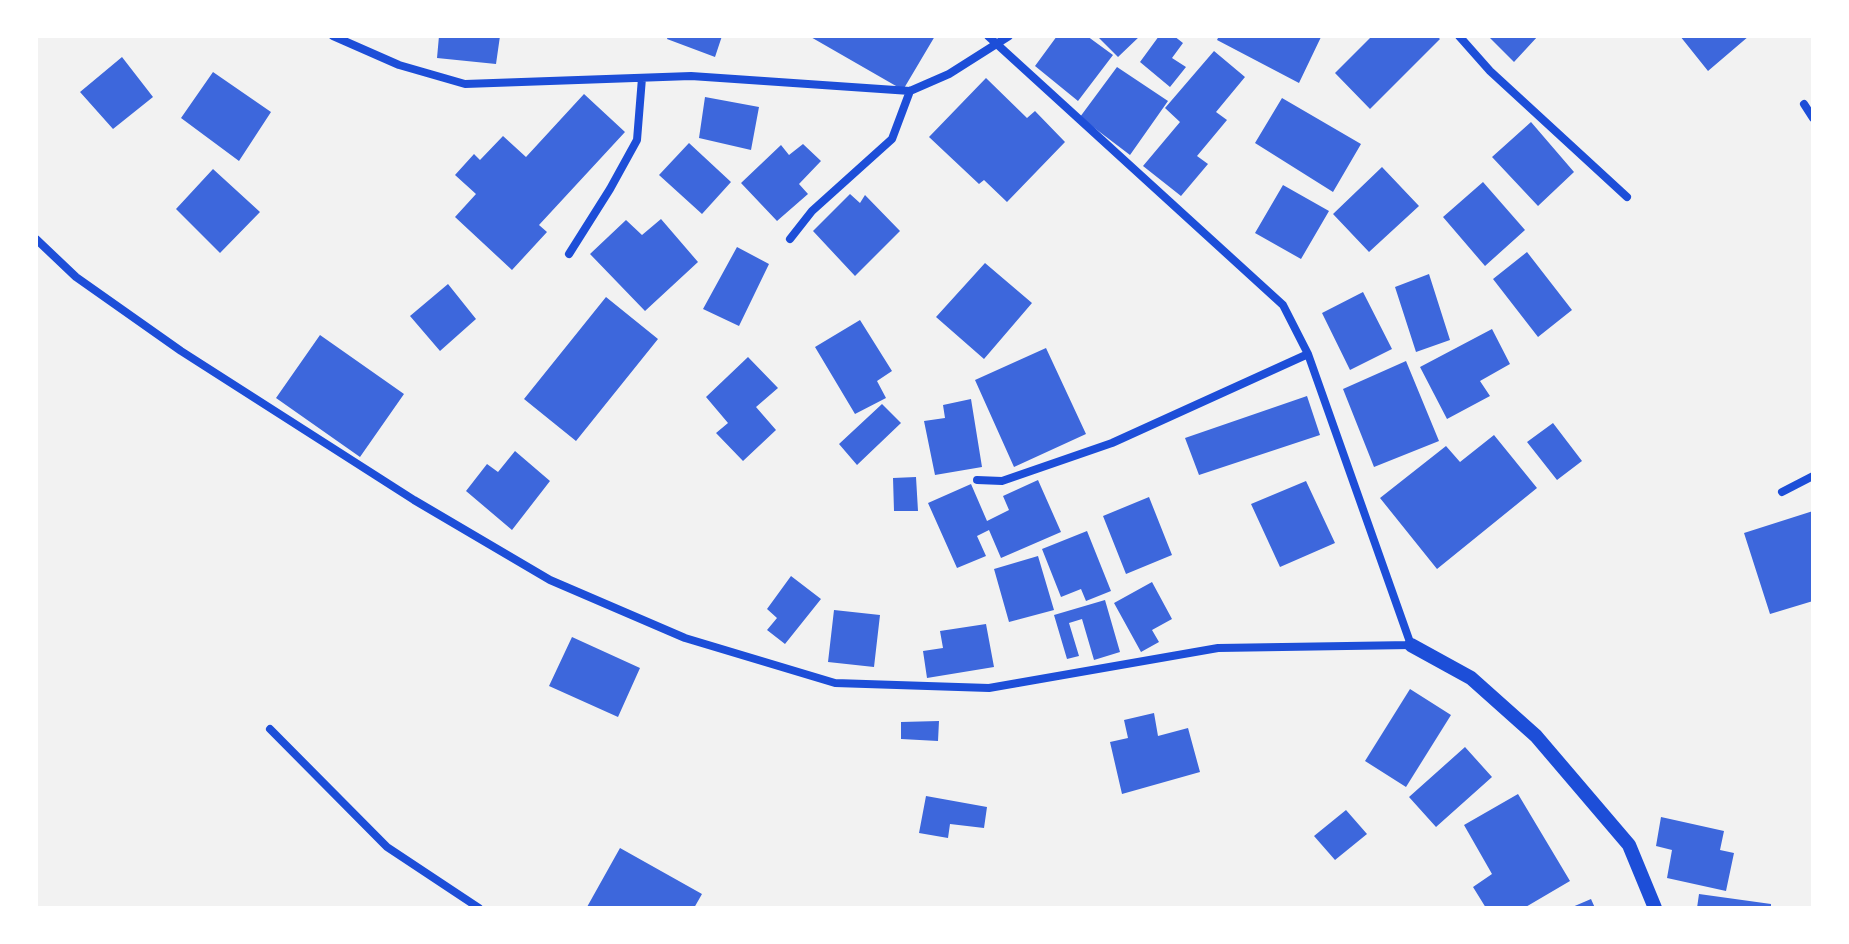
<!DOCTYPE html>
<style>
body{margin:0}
#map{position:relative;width:1849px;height:944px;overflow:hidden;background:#f2f2f2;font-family:"IBM Plex Sans",sans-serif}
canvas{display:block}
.frame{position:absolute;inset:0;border:38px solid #fff;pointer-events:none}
</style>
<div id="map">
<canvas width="1849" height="944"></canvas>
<div class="frame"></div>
</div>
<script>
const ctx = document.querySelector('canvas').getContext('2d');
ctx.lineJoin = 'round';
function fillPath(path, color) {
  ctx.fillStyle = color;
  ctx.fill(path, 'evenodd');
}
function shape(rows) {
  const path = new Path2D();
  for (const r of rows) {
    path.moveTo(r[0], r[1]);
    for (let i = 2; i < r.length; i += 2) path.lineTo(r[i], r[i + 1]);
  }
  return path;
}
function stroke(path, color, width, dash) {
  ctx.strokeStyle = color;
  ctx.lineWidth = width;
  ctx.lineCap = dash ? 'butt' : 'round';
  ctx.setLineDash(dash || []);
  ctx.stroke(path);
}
fillPath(shape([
 [439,36,500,36,496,64,437,58],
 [668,36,722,36,715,57,667,39],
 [809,36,935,36,903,90],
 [1057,36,1087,36,1113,55,1078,101,1035,66],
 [1097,36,1140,36,1118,57],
 [1159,36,1174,36,1183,43,1172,58,1186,67,1170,87,1140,62],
 [1219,36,1320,36,1321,37,1299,83,1217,40],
 [1372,36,1437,36,1440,39,1370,109,1335,73],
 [1488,36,1538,36,1514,62],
 [1680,36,1749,36,1708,71],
 [1214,51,1245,77,1216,112,1227,120,1197,156,1208,164,1181,196,1143,166,1180,122,1165,108],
 [122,57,153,97,113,129,80,92],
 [1117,67,1168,101,1130,155,1080,117],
 [213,72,271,112,239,161,181,118],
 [986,78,1027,118,1035,111,1065,142,1007,202,984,180,979,184,929,137],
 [584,94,625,132,539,225,547,232,512,270,455,217,476,194,455,175,474,154,480,160,503,136,526,157],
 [705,97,759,107,751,150,699,138],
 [1282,98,1361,144,1333,192,1255,143],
 [1531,122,1574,172,1538,206,1492,157],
 [689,143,731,182,702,214,659,175],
 [803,144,821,161,799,184,808,194,777,221,741,183,781,145,789,155],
 [1382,167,1419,206,1369,252,1333,214],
 [213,169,260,212,220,253,176,209],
 [1483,182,1525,230,1485,266,1443,217],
 [1283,185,1329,211,1301,259,1255,233],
 [850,194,860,203,865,195,900,231,855,276,813,231],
 [661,219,698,262,645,311,590,254,626,220,642,235],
 [737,247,769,264,739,326,703,309],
 [1527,252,1572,310,1538,337,1493,279],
 [985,263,1032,303,984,359,936,317],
 [1429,274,1450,340,1416,352,1395,287],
 [448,284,476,319,440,351,410,316],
 [1363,292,1392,349,1350,370,1322,313],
 [606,297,658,339,576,441,524,399],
 [860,320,892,371,877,381,886,398,855,414,815,347],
 [1492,329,1510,364,1480,381,1490,396,1447,419,1420,367],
 [320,335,404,394,360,457,276,398],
 [1046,348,1086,434,1014,467,975,380],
 [748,357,778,388,756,407,776,430,743,461,716,433,728,423,706,397],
 [1406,361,1439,441,1374,467,1343,389],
 [1307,396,1320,435,1199,475,1185,438],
 [971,399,982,467,935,475,924,421,945,418,943,405],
 [882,404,901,423,857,465,839,444],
 [1553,423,1582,461,1557,480,1527,442],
 [1494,435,1537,488,1437,569,1380,498,1446,446,1460,462],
 [515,451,550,481,512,530,466,491,487,464,498,472],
 [916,477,918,511,894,511,893,478],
 [1038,480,1061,532,1001,558,989,530,977,536,986,556,957,568,928,503,971,484,987,521,1009,510,1003,496],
 [1306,481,1335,543,1280,567,1251,504],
 [1149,497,1172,555,1126,574,1103,516],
 [1813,511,1813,601,1770,614,1744,533],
 [1087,531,1111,591,1086,601,1081,589,1061,597,1042,549],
 [1038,556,1054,610,1009,622,994,569],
 [791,576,821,599,785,644,767,630,777,618,767,609],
 [1152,582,1172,619,1152,630,1159,642,1141,652,1114,603],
 [1105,600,1120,652,1094,660,1082,619,1069,623,1079,656,1067,659,1054,615],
 [834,610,880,615,874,667,828,662],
 [986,624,994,667,927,678,923,651,943,648,940,631],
 [572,637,640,668,618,717,549,686],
 [1410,689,1451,715,1406,787,1365,761],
 [1154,713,1158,736,1188,728,1200,772,1122,794,1110,742,1128,738,1124,720],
 [939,721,938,741,901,739,901,722],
 [1465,747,1492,777,1436,827,1409,797],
 [1518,794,1570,881,1524,908,1486,908,1473,887,1492,874,1464,825],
 [926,796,987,807,984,828,950,824,948,838,919,833],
 [1346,810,1367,834,1335,860,1314,836],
 [1661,817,1724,831,1720,850,1734,853,1726,891,1667,878,1672,850,1656,846],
 [620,848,702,894,694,908,587,907],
 [1699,894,1771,904,1771,908,1697,908],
 [1591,899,1595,908,1570,908]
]), '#3d67dc');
stroke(shape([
 [333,36,399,65,465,84,691,76,910,91,949,74,1009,36],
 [1459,36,1490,71,1627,197],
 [1804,104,1813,118],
 [36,239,76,277,181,351,414,500,550,580,685,638,835,683,989,688,1218,648,1411,645,1308,354,1283,305,988,36],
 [790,239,812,211,892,139,910,91],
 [569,254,610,189,637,140,642,78],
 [977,480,1002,481,1112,443,1308,354],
 [1782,492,1813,476],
 [270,729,387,847,479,908]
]), '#1d4ed8', 8);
stroke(shape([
 [1411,645,1471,678,1536,736,1629,845,1655,908]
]), '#1d4ed8', 14);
</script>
